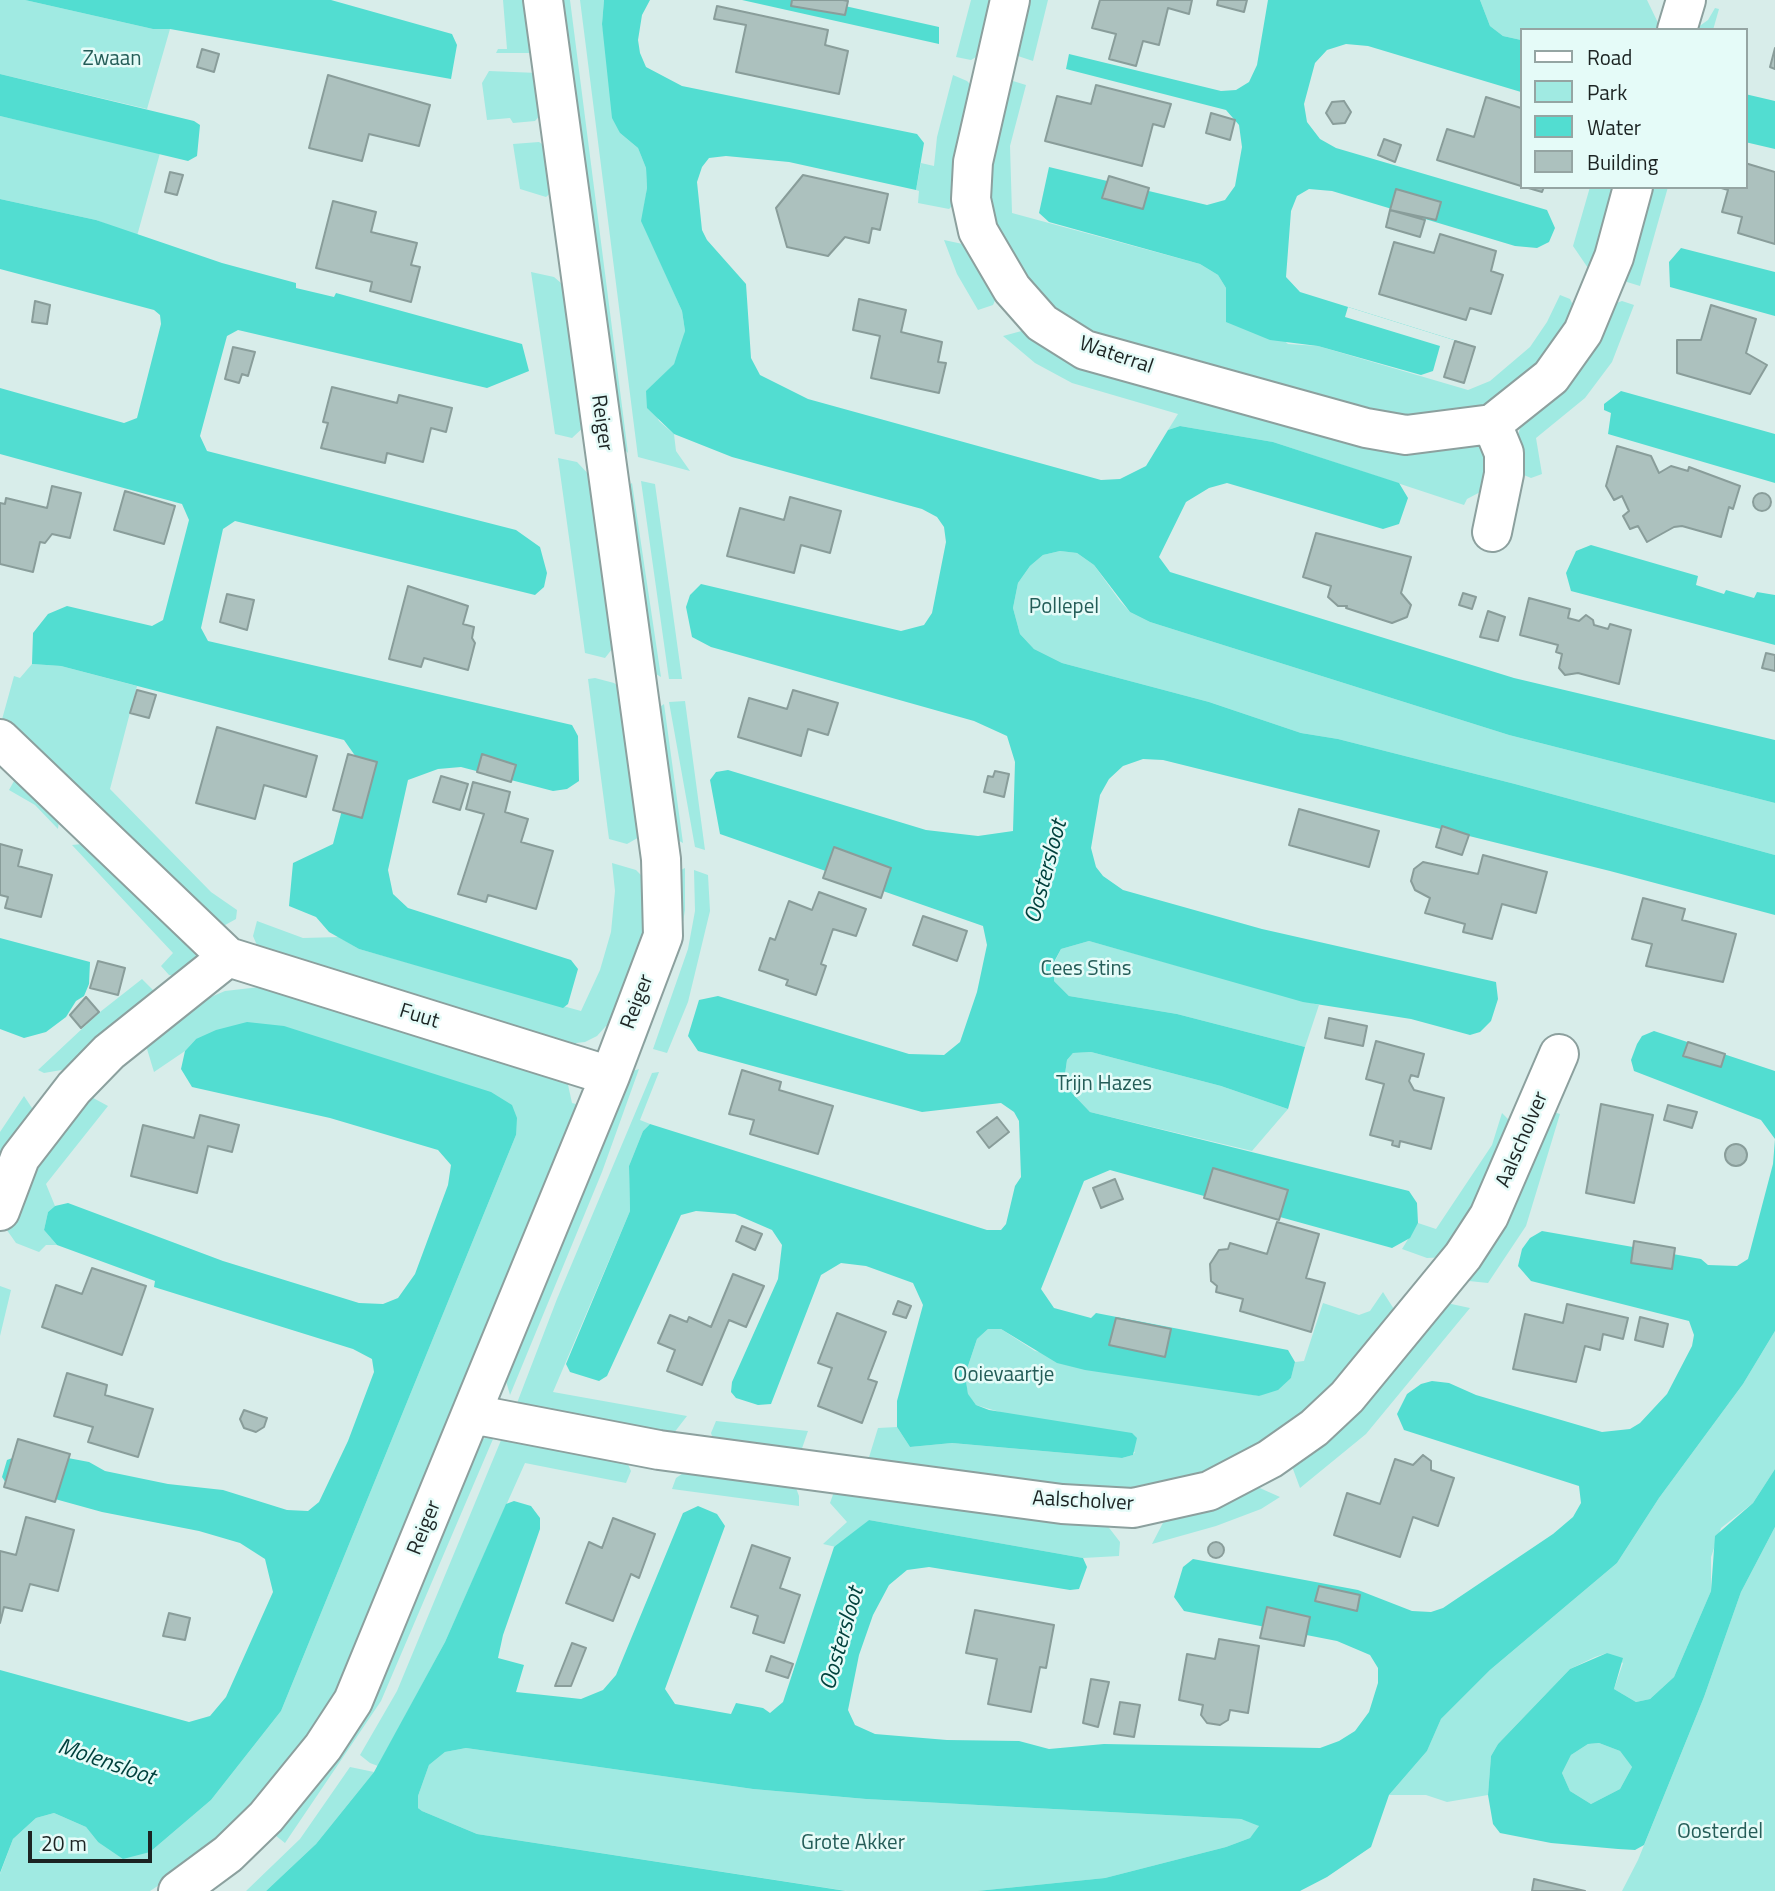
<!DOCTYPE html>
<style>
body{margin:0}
#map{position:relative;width:1775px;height:1891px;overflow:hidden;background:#d8edea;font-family:"Titillium Web",sans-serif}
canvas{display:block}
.legend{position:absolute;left:1520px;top:28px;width:228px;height:161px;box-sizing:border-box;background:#e5fbf8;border:2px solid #95a5a3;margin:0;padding:9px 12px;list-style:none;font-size:21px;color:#1c2423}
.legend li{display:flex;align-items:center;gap:14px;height:35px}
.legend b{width:35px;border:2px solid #95a5a3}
.scale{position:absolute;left:28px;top:1831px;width:124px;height:32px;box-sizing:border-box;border:4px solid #1c2423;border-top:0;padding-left:9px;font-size:21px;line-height:24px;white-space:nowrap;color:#1c2423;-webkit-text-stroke:5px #e5fbf8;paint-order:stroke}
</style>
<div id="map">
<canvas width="1775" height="1891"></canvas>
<ul class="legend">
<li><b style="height:9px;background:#fff"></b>Road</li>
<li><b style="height:19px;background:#a0eae2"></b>Park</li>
<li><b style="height:19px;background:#52ddd1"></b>Water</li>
<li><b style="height:19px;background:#acc1be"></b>Building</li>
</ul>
<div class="scale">20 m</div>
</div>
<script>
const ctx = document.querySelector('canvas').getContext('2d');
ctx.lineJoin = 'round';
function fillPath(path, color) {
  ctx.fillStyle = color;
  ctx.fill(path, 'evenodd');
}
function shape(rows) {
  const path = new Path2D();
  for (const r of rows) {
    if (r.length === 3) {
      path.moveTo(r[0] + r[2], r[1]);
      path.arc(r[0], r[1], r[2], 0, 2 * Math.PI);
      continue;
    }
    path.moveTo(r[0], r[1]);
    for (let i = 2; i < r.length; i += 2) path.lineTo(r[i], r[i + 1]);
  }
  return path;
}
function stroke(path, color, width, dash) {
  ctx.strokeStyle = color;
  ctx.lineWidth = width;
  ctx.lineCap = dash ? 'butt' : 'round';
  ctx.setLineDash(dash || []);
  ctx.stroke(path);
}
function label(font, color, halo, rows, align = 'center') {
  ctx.font = font + ' "Titillium Web",sans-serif';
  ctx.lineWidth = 5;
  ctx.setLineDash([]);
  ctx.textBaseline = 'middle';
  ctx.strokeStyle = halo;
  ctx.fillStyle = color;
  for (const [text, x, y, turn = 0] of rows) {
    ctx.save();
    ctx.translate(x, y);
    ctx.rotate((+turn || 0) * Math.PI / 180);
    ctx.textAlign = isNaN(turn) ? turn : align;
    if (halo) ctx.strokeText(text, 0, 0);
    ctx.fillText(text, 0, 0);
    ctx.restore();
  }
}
fillPath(shape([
 [0,0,25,0,153,29,170,29,147,109,0,74],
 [503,0,529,0,536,53,496,53,498,49,507,49],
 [558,0,570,0,628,453,618,443],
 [580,0,604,0,602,24,620,133,638,148,646,168,647,188,642,221,682,311,685,331,683,344,674,364,646,392,659,421,674,434,676,451,690,471,638,457],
 [971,0,995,0,983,53,971,60,956,57],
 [1023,0,1048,0,1033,61,1018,56,1012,46],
 [1480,0,1647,0,1661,29,1521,30,1521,40,1503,36,1490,26],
 [1715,8,1719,9,1713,30,1694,30,1708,20],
 [489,71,538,73,543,112,535,121,513,123,510,118,487,120,482,83],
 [953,75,967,81,974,88,960,198,949,209,918,203,919,191,916,190,921,163,934,166,937,137],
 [1013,81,1026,85,1010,146,1012,213,1200,264,1218,275,1226,288,1288,344,1318,346,1468,390,1490,381,1530,347,1547,322,1560,295,1570,299,1577,313,1572,330,1510,395,1469,414,1421,421,1370,414,1080,329,1017,277,987,205,1001,88],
 [0,116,160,153,137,236,96,220,0,199],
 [539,142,548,148,554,190,546,197,520,189,513,144],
 [1590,187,1614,187,1593,266,1588,268,1573,246],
 [1644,187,1668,187,1640,286,1627,282,1619,272],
 [944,240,972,246,997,296,993,305,978,310,957,274],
 [531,272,554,277,568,289,586,425,572,438,555,434],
 [1622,301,1634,305,1612,362,1585,398,1536,438,1542,474,1531,478,1519,473,1517,438,1524,416,1608,306],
 [1029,329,1475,444,1486,452,1491,462,1484,490,1467,499,1464,505,1273,442,1180,426,1168,430,1178,414,1072,383,1035,363,1003,336],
 [558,458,577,462,593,479,616,644,605,658,585,653],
 [641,481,655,484,682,679,669,679],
 [632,483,661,677,649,670,624,488],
 [1060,551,1077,553,1094,565,1120,601,1130,612,1150,622,1509,735,1775,803,1775,855,1515,784,1338,739,1301,733,1209,702,1062,663,1034,649,1020,634,1013,608,1018,583,1030,566,1043,555],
 [32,664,61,666,137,686,110,789,211,892,237,910,236,919,218,929,1,723,14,676,20,678],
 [595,678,614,683,622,689,641,836,627,844,609,839,588,679],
 [685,701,705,850,695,847,669,702],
 [664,704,683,843,670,836,654,711],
 [19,772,60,812,58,829,35,805,9,790],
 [92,843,190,939,196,956,194,970,187,978,169,975,161,966,173,953,72,845],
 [612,863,636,870,648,882,645,929,639,955,610,1027,606,1026,597,1036,585,1042,576,1043,576,1047,259,950,253,936,257,921,303,938,339,937,359,949,581,1011,600,970,611,932,615,891],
 [685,868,685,910,679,946,645,1043,639,1034,676,872],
 [694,870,708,875,710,911,688,1002,667,1053,653,1049,688,949,695,911],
 [1089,941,1319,1005,1305,1047,1177,1014,1069,996,1054,981,1054,963,1061,949],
 [142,979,153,990,152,1003,73,1068,44,1073,38,1070,100,1012],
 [260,987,303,994,567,1080,572,1103,576,1104,575,1113,351,1665,318,1726,247,1815,188,1866,150,1891,0,1891,0,1874,13,1839,36,1818,54,1813,86,1827,98,1842,150,1852,211,1800,281,1711,516,1135,196,1039,185,1051,154,1072,144,1039,192,1005,225,991],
 [1091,1052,1221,1086,1288,1109,1252,1151,1090,1112,1070,1091,1065,1074,1067,1060,1073,1053],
 [639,1069,602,1172,510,1395,504,1374,623,1074],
 [659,1072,640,1120,650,1124,643,1131,629,1166,630,1211,553,1392,687,1416,670,1438,517,1403,557,1299,652,1073],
 [84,1093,108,1106,46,1184,55,1206,48,1212,44,1230,57,1245,46,1245,39,1252,16,1243,4,1226,12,1205],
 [24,1096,36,1114,0,1175,0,1132],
 [1547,1110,1560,1114,1526,1226,1488,1283,1469,1281,1464,1273],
 [1502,1113,1516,1127,1449,1257,1427,1258,1402,1249,1418,1223,1436,1229,1492,1145],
 [0,1286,11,1290,0,1336],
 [1383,1292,1399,1317,1328,1402,1236,1466,1114,1496,866,1467,878,1428,897,1427,910,1447,952,1443,1122,1458,1133,1455,1135,1452,976,1405,968,1395,965,1375,977,1339,988,1329,1001,1329,1035,1351,1259,1396,1291,1378,1295,1362,1304,1361,1323,1303,1359,1315,1370,1311],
 [1442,1302,1470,1308,1366,1434,1300,1488,1290,1461],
 [1775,1331,1775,1469,1753,1503,1721,1528,1711,1557,1711,1591,1674,1677,1650,1699,1636,1702,1614,1689,1623,1663,1607,1653,1595,1657,1570,1669,1498,1744,1491,1756,1488,1795,1447,1802,1426,1795,1389,1795,1427,1751,1441,1719,1490,1670,1617,1563,1659,1498,1743,1384],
 [716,1421,808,1431,799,1457,715,1445,711,1433],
 [496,1432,381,1701,285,1843,270,1831,471,1446],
 [504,1433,625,1458,631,1471,626,1483,525,1463,445,1642,378,1766,370,1763,360,1755,397,1691],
 [692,1467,793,1480,799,1496,799,1506,672,1489,676,1478],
 [1253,1485,1280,1497,1261,1509,1216,1526,1152,1544,1168,1513],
 [836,1486,1103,1520,1120,1542,1119,1556,1083,1558,869,1520,836,1547,823,1544,847,1522,830,1503],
 [1775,1527,1775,1891,1622,1891,1638,1860,1704,1697,1741,1592],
 [1599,1743,1620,1751,1632,1767,1620,1789,1591,1804,1570,1791,1562,1773,1571,1755,1588,1744],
 [466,1748,753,1789,866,1799,1241,1819,1257,1824,1260,1828,1250,1838,1226,1847,1105,1878,977,1891,847,1891,477,1834,422,1811,418,1808,418,1796,429,1765,445,1752],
 [350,1767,374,1772,316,1844,266,1891,246,1891,300,1839]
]), '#a0eae2');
fillPath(shape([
 [25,0,331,0,452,34,457,45,451,79,170,29,153,29],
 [604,0,650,0,642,15,638,40,640,53,646,67,682,86,917,134,924,143,916,190,789,162,726,156,709,158,702,167,697,182,702,230,707,240,746,284,751,358,760,375,808,399,1101,480,1120,479,1146,466,1168,430,1180,426,1273,442,1399,483,1408,498,1399,524,1383,529,1227,483,1209,488,1186,502,1159,557,1170,572,1514,678,1775,740,1775,803,1509,735,1150,622,1130,612,1094,565,1077,553,1060,551,1043,555,1030,566,1018,583,1013,608,1020,634,1034,649,1062,663,1209,702,1301,733,1338,739,1515,784,1775,855,1775,915,1610,871,1163,760,1143,759,1123,766,1109,779,1100,795,1091,848,1096,867,1103,876,1123,890,1262,929,1496,982,1498,999,1491,1021,1480,1032,1470,1035,1411,1019,1303,1002,1089,941,1061,949,1054,962,1054,981,1069,996,1177,1014,1305,1047,1288,1109,1221,1086,1091,1052,1073,1053,1067,1060,1065,1074,1070,1091,1090,1112,1409,1191,1417,1203,1418,1223,1410,1238,1392,1248,1110,1170,1084,1181,1041,1289,1054,1308,1091,1318,1096,1313,1288,1350,1295,1362,1291,1378,1278,1390,1259,1396,1085,1370,1057,1363,1001,1329,988,1329,977,1339,965,1375,968,1394,976,1405,989,1410,1132,1433,1137,1438,1133,1455,1122,1458,952,1443,910,1447,897,1427,897,1401,923,1305,913,1283,866,1266,841,1263,821,1275,771,1404,758,1405,736,1398,731,1392,732,1382,778,1279,782,1245,772,1230,735,1214,696,1211,681,1215,607,1376,599,1381,570,1372,566,1364,630,1211,629,1166,643,1131,650,1124,987,1230,1001,1230,1006,1224,1015,1186,1021,1177,1019,1121,1014,1112,1001,1103,922,1112,698,1051,688,1036,699,1000,718,996,909,1054,944,1055,960,1042,977,992,987,945,983,926,720,834,710,780,716,772,728,770,926,830,978,836,1013,831,1015,762,1007,736,974,721,711,647,692,637,686,607,690,595,701,584,901,631,924,625,932,613,946,542,944,527,937,517,922,509,732,457,674,434,647,408,646,391,674,364,685,331,682,311,641,221,647,188,646,168,638,148,620,133,612,118,602,24],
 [742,0,818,0,939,27,939,44],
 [1268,0,1480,0,1490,26,1503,36,1521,40,1521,92,1368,46,1346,44,1327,50,1315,63,1304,104,1307,122,1320,139,1336,148,1547,210,1555,228,1549,242,1537,248,1515,246,1332,191,1309,189,1297,196,1291,211,1286,277,1300,292,1467,344,1463,361,1421,375,1318,346,1270,340,1226,322,1226,288,1218,275,1200,264,1049,222,1039,213,1049,167,1207,205,1225,200,1235,186,1242,147,1239,125,1226,110,1066,69,1069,54,1221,91,1236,90,1249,82,1257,65],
 [0,74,194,121,200,125,197,156,188,161,0,116],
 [1745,94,1775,101,1775,149,1745,142],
 [0,199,96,220,222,263,296,283,296,288,334,297,336,293,522,344,529,371,487,388,238,330,227,336,200,436,207,451,516,530,540,547,547,573,544,587,535,595,235,521,223,529,201,628,208,641,572,725,578,736,579,781,567,789,553,791,461,767,438,769,408,780,388,870,393,894,408,908,571,960,578,969,568,1004,563,1008,359,949,329,932,316,917,289,906,293,863,333,844,356,757,344,740,61,666,32,664,33,633,48,614,67,606,152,626,163,620,189,520,182,504,0,454,0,388,124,423,137,418,161,324,160,315,154,310,0,269],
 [1681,248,1775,272,1775,316,1670,287,1669,262],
 [1621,391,1775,434,1775,483,1608,434,1611,413,1604,410,1604,404],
 [1591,545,1698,576,1696,585,1724,594,1726,590,1754,598,1757,592,1775,595,1775,645,1571,591,1566,573,1576,551],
 [0,938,90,962,89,984,84,996,76,1001,66,1017,46,1032,24,1038,0,1029],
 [247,1022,284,1026,491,1092,512,1105,517,1118,516,1135,281,1711,211,1800,150,1852,123,1859,98,1842,86,1827,54,1813,36,1818,13,1839,0,1873,0,1670,189,1722,210,1716,226,1697,273,1592,265,1559,240,1543,199,1531,102,1512,8,1486,2,1477,7,1460,31,1451,89,1462,105,1471,168,1484,223,1490,287,1510,308,1511,319,1502,348,1441,374,1372,372,1359,353,1349,154,1287,155,1281,57,1245,44,1230,48,1212,55,1206,68,1203,223,1261,359,1303,383,1304,398,1298,415,1274,448,1185,451,1165,438,1150,330,1118,192,1087,181,1069,185,1051,196,1039,216,1030],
 [1654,1031,1775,1071,1775,1331,1743,1384,1659,1498,1617,1563,1490,1670,1441,1719,1427,1751,1389,1795,1371,1847,1327,1877,1300,1891,977,1891,1105,1878,1226,1847,1250,1838,1259,1826,1241,1819,866,1799,753,1789,466,1748,445,1752,429,1765,418,1796,418,1808,422,1811,477,1834,846,1891,266,1891,316,1844,374,1772,445,1642,506,1504,514,1501,531,1506,540,1518,540,1529,503,1635,498,1658,524,1665,516,1692,581,1699,603,1690,616,1675,683,1513,698,1506,717,1514,725,1526,665,1689,675,1704,731,1714,736,1703,763,1708,770,1713,783,1702,834,1547,869,1520,1083,1558,1087,1567,1079,1589,1070,1590,929,1567,907,1570,889,1585,873,1615,859,1655,848,1710,855,1725,875,1734,947,1740,1019,1741,1049,1749,1104,1744,1320,1748,1339,1741,1355,1731,1369,1712,1378,1683,1378,1668,1370,1655,1337,1641,1184,1611,1174,1597,1183,1567,1193,1559,1241,1568,1358,1590,1412,1611,1431,1612,1443,1608,1553,1534,1573,1517,1581,1503,1579,1486,1404,1430,1397,1414,1407,1394,1421,1384,1432,1381,1449,1383,1476,1395,1602,1432,1630,1429,1640,1423,1667,1394,1692,1346,1694,1335,1689,1321,1531,1281,1518,1266,1522,1249,1530,1238,1542,1231,1701,1259,1708,1265,1737,1266,1748,1259,1773,1164,1775,1139,1761,1120,1634,1071,1631,1060,1637,1044,1642,1036],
 [1775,1469,1775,1527,1741,1592,1704,1697,1644,1845,1635,1850,1618,1849,1551,1843,1500,1833,1493,1824,1488,1795,1491,1756,1498,1744,1570,1669,1607,1653,1623,1658,1614,1689,1636,1702,1650,1699,1674,1677,1711,1591,1715,1536,1753,1503],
 [1599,1743,1620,1751,1632,1767,1620,1789,1591,1804,1570,1791,1562,1773,1571,1755,1588,1744]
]), '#52ddd1');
fillPath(shape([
 [1348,307,1457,341,1447,371,1433,371,1440,346,1345,317]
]), '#d8edea');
const building = shape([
 [792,0,843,0,848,1,845,15,791,6,792,0],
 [1100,0,1192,0,1189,14,1168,8,1159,45,1143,41,1136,66,1109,59,1116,34,1092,28,1100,0],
 [1218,0,1247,0,1244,12,1217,5,1218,0],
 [717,6,828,30,825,45,848,51,839,94,736,72,746,25,714,19,717,6],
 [1775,48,1775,69,1770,67,1775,48],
 [202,49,219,54,214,72,197,67,202,49],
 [328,75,430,105,419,146,369,134,362,161,309,148,328,75],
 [1096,85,1171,104,1164,127,1153,124,1142,166,1045,141,1057,96,1091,104,1096,85],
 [1486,97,1521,108,1521,186,1437,160,1447,129,1474,137,1486,97],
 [1344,101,1351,112,1345,123,1333,124,1326,113,1332,102,1344,101],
 [1211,113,1235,120,1230,140,1206,133,1211,113],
 [1384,139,1401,145,1395,162,1378,155,1384,139],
 [1745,163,1775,172,1775,244,1738,233,1742,217,1722,212,1728,190,1718,187,1745,187,1745,163],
 [170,172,183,175,177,195,165,192,170,172],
 [803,175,888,194,880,230,872,228,869,243,845,237,828,256,787,247,776,208,803,175],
 [1109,176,1149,188,1143,209,1102,198,1109,176],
 [1525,187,1544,187,1542,192,1525,187],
 [1396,189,1441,202,1436,220,1390,210,1396,189],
 [333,201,376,212,371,232,417,243,411,265,420,267,411,302,370,291,372,282,316,268,333,201],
 [1390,210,1425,220,1420,237,1386,227,1390,210],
 [1440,234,1496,251,1491,271,1503,275,1491,314,1470,308,1466,320,1379,294,1394,242,1434,253,1440,234],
 [859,299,906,310,901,332,942,342,938,362,946,363,939,393,871,378,880,336,853,330,859,299],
 [35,301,50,305,47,324,32,322,35,301],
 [1711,305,1756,319,1746,353,1767,365,1750,394,1677,373,1677,340,1701,340,1711,305],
 [1455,341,1475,347,1464,383,1444,377,1455,341],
 [233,347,255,352,248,376,242,374,239,383,225,379,233,347],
 [332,387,397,403,399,395,452,408,446,432,431,428,423,462,387,453,385,463,321,448,328,423,323,422,332,387],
 [1617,446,1651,456,1659,473,1671,466,1688,471,1689,467,1740,486,1733,509,1729,507,1721,537,1682,526,1674,527,1647,542,1638,526,1630,529,1623,516,1629,511,1622,496,1614,500,1606,486,1617,446],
 [52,486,81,493,70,538,52,534,45,543,40,542,33,572,0,564,0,503,5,504,6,498,47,508,52,486],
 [125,491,175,506,164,544,114,530,125,491],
 [1762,502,9],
 [790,497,841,511,830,553,801,545,794,573,727,556,740,508,784,520,790,497],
 [1316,533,1411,557,1401,593,1411,605,1407,617,1392,623,1346,608,1347,606,1338,606,1328,597,1331,586,1303,577,1316,533],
 [408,586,468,606,463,624,474,627,472,638,475,643,468,670,424,658,421,667,389,659,408,586],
 [1463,593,1476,597,1472,609,1459,605,1463,593],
 [227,594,254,600,247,630,220,622,227,594],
 [1529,598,1570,609,1568,618,1579,621,1586,615,1593,620,1594,625,1608,629,1610,624,1631,630,1619,684,1578,673,1565,675,1559,668,1562,654,1556,652,1558,645,1520,635,1529,598],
 [1488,611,1505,617,1498,641,1480,637,1488,611],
 [1766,653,1775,655,1775,671,1762,668,1766,653],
 [137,690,156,695,149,718,130,713,137,690],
 [793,690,838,703,828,735,808,729,801,756,738,737,749,698,787,709,793,690],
 [217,727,317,756,306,797,264,785,255,819,196,803,217,727],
 [348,754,377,762,362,818,333,810,348,754],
 [482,754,516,765,511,782,477,772,482,754],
 [995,771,1009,774,1004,797,984,792,988,776,993,777,995,771],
 [441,776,468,784,460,810,433,802,441,776],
 [473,782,510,792,505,812,528,819,521,842,553,851,536,909,488,895,486,902,458,894,484,814,466,809,473,782],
 [1299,809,1379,831,1369,867,1289,845,1299,809],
 [1442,826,1469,835,1462,855,1436,847,1442,826],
 [0,844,22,850,18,866,52,875,41,917,5,908,8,897,0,895,0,844],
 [834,847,891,868,881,898,823,878,834,847],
 [1483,855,1547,872,1536,913,1502,904,1492,939,1463,932,1465,924,1425,913,1430,898,1415,890,1411,881,1414,869,1423,862,1478,874,1483,855],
 [819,892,866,909,856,936,833,929,821,964,826,966,816,995,786,985,788,980,759,970,770,938,775,940,789,901,812,910,819,892],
 [1643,898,1685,909,1682,920,1736,934,1723,982,1646,966,1652,944,1632,939,1643,898],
 [923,916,967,931,957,961,913,945,923,916],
 [98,961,125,968,118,995,90,988,98,961],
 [86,997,99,1012,81,1028,70,1015,86,997],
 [1329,1018,1367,1026,1363,1046,1325,1038,1329,1018],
 [1376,1041,1424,1054,1418,1077,1411,1075,1409,1081,1414,1090,1444,1098,1431,1149,1400,1141,1399,1147,1392,1145,1393,1141,1370,1135,1384,1084,1366,1079,1376,1041],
 [1688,1042,1725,1054,1721,1067,1683,1056,1688,1042],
 [742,1070,781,1082,779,1090,833,1106,818,1154,750,1134,754,1120,729,1114,742,1070],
 [1601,1104,1653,1115,1634,1203,1586,1193,1601,1104],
 [1668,1105,1697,1112,1692,1128,1664,1120,1668,1105],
 [200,1115,239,1125,232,1152,208,1146,197,1193,131,1176,143,1125,194,1138,200,1115],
 [997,1117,1009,1132,989,1148,977,1132,997,1117],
 [1736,1155,11],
 [1213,1168,1288,1190,1279,1220,1204,1198,1213,1168],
 [1115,1179,1123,1199,1101,1208,1093,1188,1115,1179],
 [1277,1222,1319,1234,1306,1278,1325,1283,1311,1332,1240,1311,1243,1299,1216,1292,1217,1286,1211,1281,1210,1264,1219,1250,1228,1249,1230,1243,1267,1254,1277,1222],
 [742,1226,762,1234,755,1250,736,1241,742,1226],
 [1634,1241,1675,1248,1672,1269,1631,1263,1634,1241],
 [92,1268,146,1286,122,1355,42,1327,56,1285,82,1294,92,1268],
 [733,1274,764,1286,746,1327,729,1320,702,1385,667,1371,675,1350,658,1343,670,1315,687,1322,689,1317,711,1327,733,1274],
 [898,1301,911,1306,906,1318,893,1314,898,1301],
 [1567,1304,1628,1318,1623,1339,1603,1334,1600,1350,1585,1346,1576,1382,1513,1369,1525,1314,1563,1323,1567,1304],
 [837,1313,886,1332,868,1379,877,1382,862,1423,818,1406,832,1368,818,1363,837,1313],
 [1640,1317,1668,1324,1663,1347,1635,1340,1640,1317],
 [1116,1318,1171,1329,1165,1357,1109,1345,1116,1318],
 [67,1373,107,1385,105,1395,153,1409,138,1457,88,1442,93,1427,54,1416,67,1373],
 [244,1410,267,1418,264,1427,256,1432,244,1428,240,1419,244,1410],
 [18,1439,70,1454,55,1502,4,1487,18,1439],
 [1423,1455,1431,1461,1431,1470,1454,1478,1438,1526,1413,1517,1400,1557,1334,1535,1347,1493,1380,1504,1395,1459,1413,1465,1423,1455],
 [26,1517,74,1530,58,1591,30,1584,22,1611,4,1607,0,1623,0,1551,16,1555,26,1517],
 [613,1518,655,1534,639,1578,631,1574,613,1621,566,1603,589,1542,602,1548,613,1518],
 [1216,1550,8],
 [752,1545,790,1558,780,1588,800,1595,784,1643,753,1633,758,1616,731,1607,752,1545],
 [1319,1586,1360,1595,1357,1611,1315,1601,1319,1586],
 [1267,1607,1310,1617,1304,1646,1260,1638,1267,1607],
 [975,1610,1054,1625,1046,1668,1040,1667,1031,1712,988,1704,997,1659,966,1653,975,1610],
 [169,1613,190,1618,185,1640,163,1636,169,1613],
 [1219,1639,1259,1646,1248,1713,1230,1710,1228,1720,1220,1725,1207,1723,1201,1715,1203,1705,1179,1700,1187,1654,1215,1659,1219,1639],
 [572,1643,586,1648,571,1686,555,1686,572,1643],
 [771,1656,793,1664,788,1678,766,1671,771,1656],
 [1091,1679,1109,1682,1098,1727,1083,1723,1091,1679],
 [1120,1702,1140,1705,1134,1737,1114,1734,1120,1702],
 [1534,1879,1585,1891,1532,1891,1534,1879]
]);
fillPath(building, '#acc1be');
stroke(building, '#899d9a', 2);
const minor = shape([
 [1010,0,973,162,971,199,978,231,1012,289,1042,323,1085,350,1366,428,1406,435,1492,424,1551,377,1583,332,1614,257,1633,187],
 [1677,30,1686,0],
 [1492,424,1504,453,1504,474,1492,532],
 [0,739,228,957,610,1076],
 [0,1211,20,1158,74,1088,109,1052,228,957],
 [472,1414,659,1450,1062,1504,1133,1508,1209,1491,1270,1459,1314,1428,1347,1397,1463,1256,1489,1216,1559,1054],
 [178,1891,228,1854,266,1817,323,1747,353,1701,610,1076,663,936,661,859,543,0]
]);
stroke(minor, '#8ca09e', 42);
stroke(minor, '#fff', 38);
label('21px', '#245d58', '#e5fbf8', [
 ["Zwaan",112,60],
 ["Pollepel",1064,608],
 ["Cees Stins",1086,970],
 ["Trijn Hazes",1104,1085],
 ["Ooievaartje",1004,1376],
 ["Oosterdel",1720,1833],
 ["Grote Akker",853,1844]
]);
label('21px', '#1c2423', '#e5fbf8', [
 ["Waterral",1116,356,19],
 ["Reiger",601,423,82],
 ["Reiger",638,1002,-69],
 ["Fuut",419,1017,17],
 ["Aalscholver",1523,1140,-67],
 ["Aalscholver",1083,1502,3],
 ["Reiger",425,1528,-68]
]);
label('italic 23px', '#00413d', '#e5fbf8', [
 ["Oostersloot",1047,872,-75],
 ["Oostersloot",843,1639,-74],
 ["Molensloot",106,1763,19]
]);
</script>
